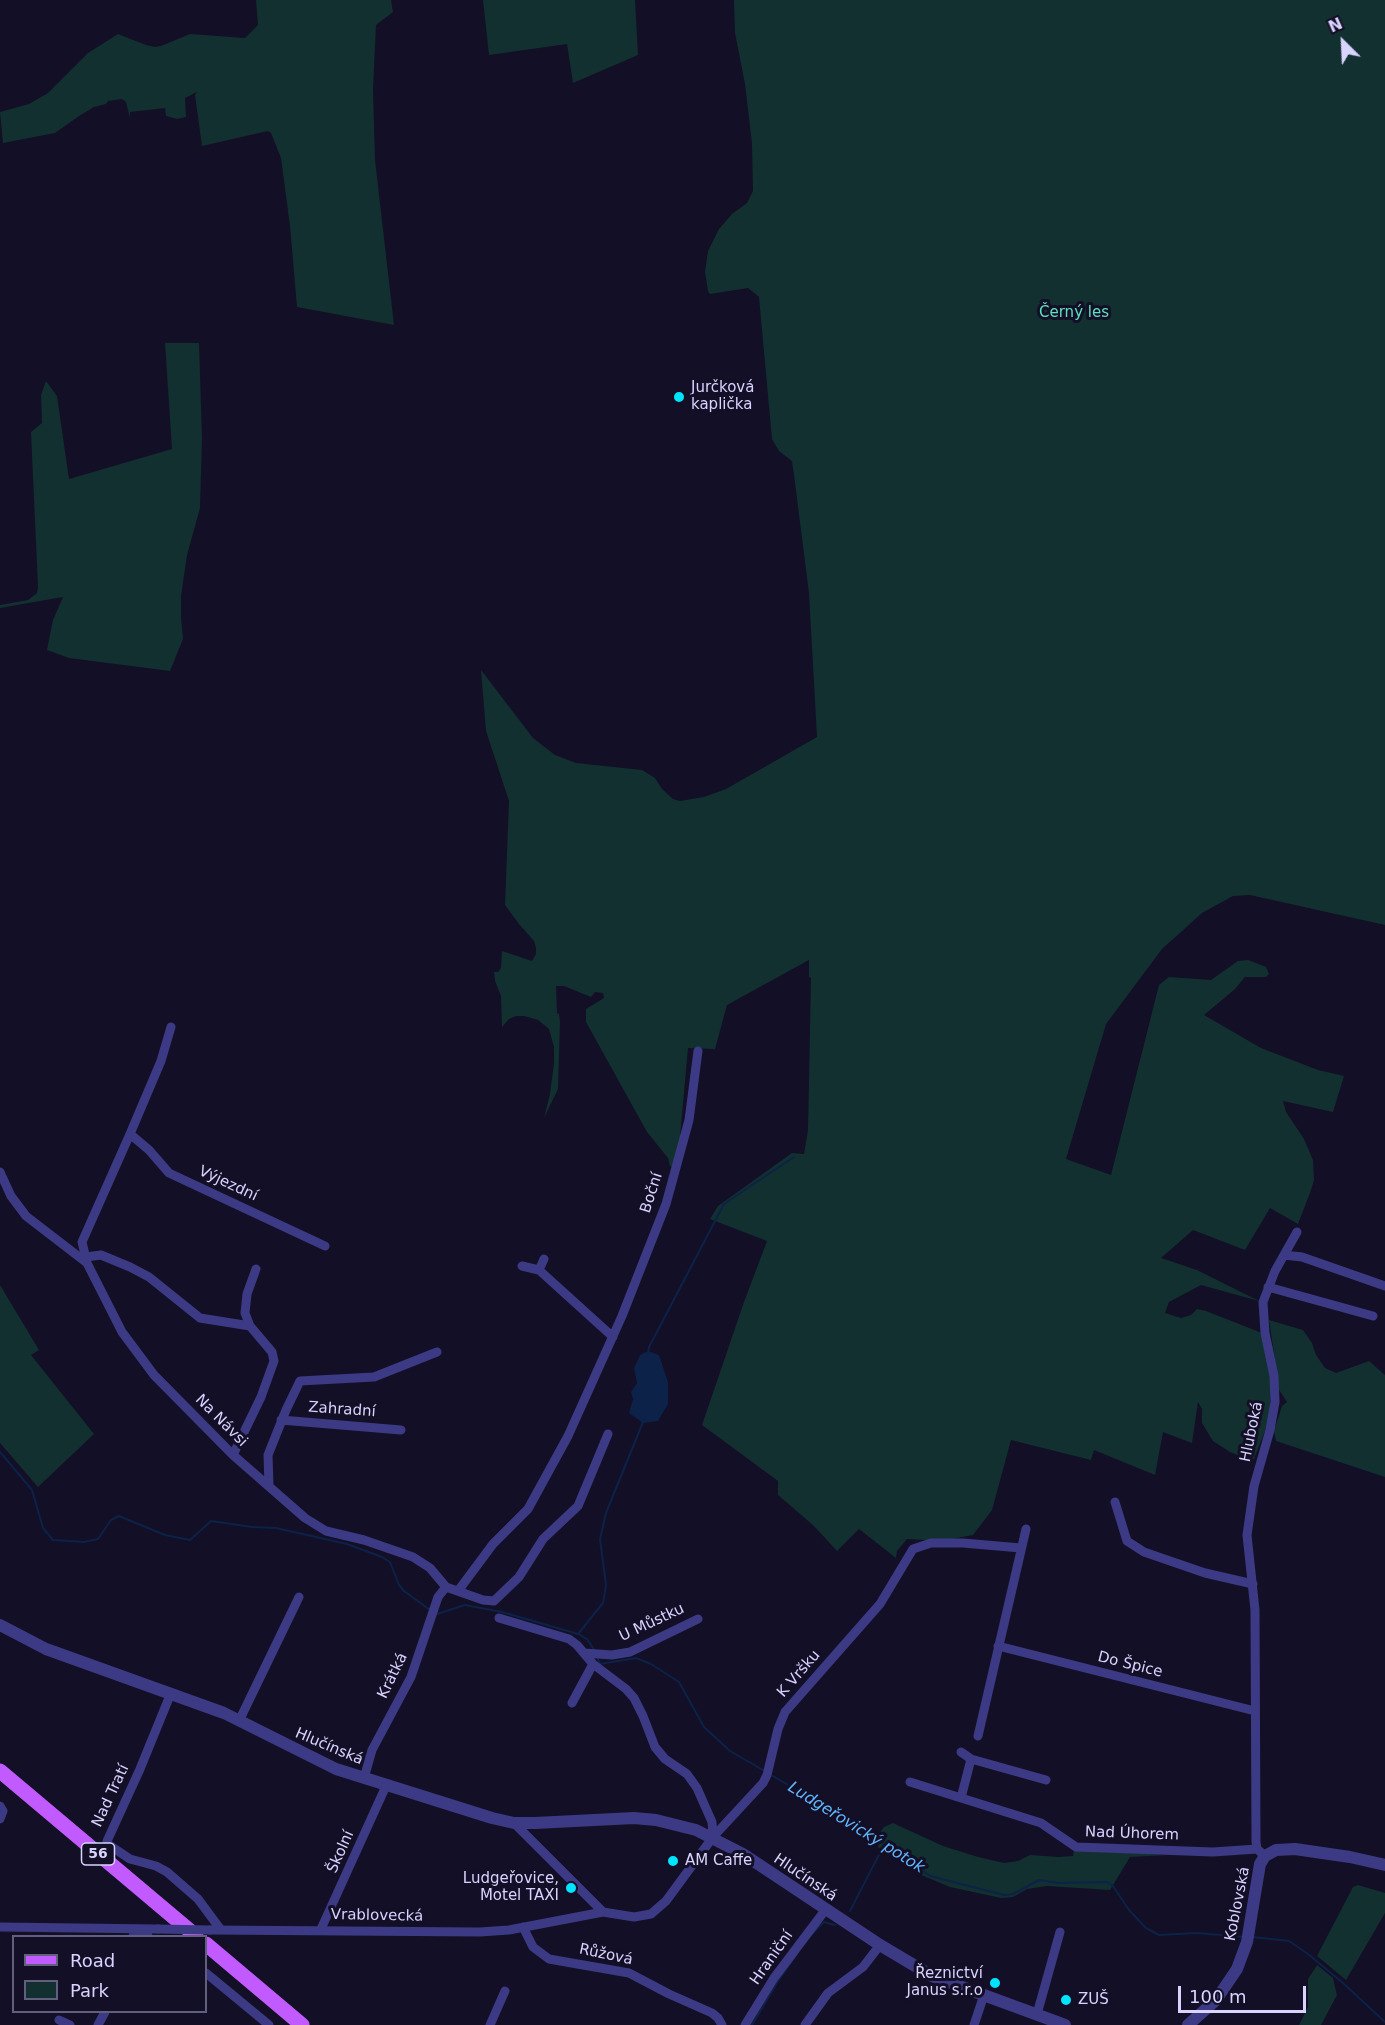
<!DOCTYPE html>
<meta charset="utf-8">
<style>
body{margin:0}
#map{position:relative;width:1385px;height:2025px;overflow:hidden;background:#130f26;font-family:"DejaVu Sans",sans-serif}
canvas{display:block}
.legend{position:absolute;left:12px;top:1935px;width:195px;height:78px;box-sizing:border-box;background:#130f26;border:2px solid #625e7d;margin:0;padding:8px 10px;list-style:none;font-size:18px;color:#d9d4ff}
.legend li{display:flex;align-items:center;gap:12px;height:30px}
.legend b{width:30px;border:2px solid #625e7d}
.north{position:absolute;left:1313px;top:12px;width:60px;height:60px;-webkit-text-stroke:4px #130f26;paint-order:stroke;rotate:336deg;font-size:16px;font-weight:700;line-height:24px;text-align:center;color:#d9d4ff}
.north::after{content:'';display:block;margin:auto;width:21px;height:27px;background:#d9d4ff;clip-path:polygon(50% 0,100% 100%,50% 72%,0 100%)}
.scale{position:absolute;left:1178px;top:1986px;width:128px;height:27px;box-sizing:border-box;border:3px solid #d9d4ff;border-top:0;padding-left:8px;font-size:18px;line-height:21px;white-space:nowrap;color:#d9d4ff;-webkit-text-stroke:4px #130f26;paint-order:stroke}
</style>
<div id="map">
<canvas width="1385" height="2025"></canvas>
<ul class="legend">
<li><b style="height:8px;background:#c25bff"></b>Road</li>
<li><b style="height:16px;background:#12302f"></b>Park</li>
</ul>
<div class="north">N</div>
<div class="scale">100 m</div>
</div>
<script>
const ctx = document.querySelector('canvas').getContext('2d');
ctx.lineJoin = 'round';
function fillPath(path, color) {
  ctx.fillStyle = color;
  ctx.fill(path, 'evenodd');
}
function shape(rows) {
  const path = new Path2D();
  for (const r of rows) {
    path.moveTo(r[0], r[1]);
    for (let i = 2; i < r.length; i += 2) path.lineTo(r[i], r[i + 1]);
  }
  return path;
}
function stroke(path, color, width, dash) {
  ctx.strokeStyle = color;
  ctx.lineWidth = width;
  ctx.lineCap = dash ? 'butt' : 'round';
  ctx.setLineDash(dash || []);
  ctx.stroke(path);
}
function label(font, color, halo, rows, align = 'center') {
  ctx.font = font + ' "DejaVu Sans",sans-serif';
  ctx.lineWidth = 6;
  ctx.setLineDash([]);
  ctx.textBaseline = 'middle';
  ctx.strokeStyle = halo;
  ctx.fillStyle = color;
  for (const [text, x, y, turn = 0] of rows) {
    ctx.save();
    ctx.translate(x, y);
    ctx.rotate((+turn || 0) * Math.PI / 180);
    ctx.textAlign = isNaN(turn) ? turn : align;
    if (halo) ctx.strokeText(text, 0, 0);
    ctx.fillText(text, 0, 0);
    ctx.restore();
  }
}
fillPath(shape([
 [256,0,391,0,393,12,376,25,373,89,375,160,394,325,297,307,290,226,281,158,271,133,268,131,202,146,195,95,197,92,185,98,186,117,177,119,166,116,165,108,130,112,130,118,126,102,122,99,108,101,106,104,94,107,79,116,55,133,3,143,0,112,29,104,48,93,88,53,118,34,146,45,155,47,161,46,190,34,245,38,258,25],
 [483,0,635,0,638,55,573,83,567,44,489,55],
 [734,0,1385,0,1385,925,1250,895,1233,896,1202,913,1162,949,1106,1024,1066,1159,1111,1175,1159,985,1169,977,1211,980,1238,961,1248,960,1266,967,1269,974,1266,977,1245,977,1235,989,1204,1015,1261,1048,1318,1070,1344,1076,1333,1112,1283,1101,1286,1112,1304,1139,1313,1160,1314,1180,1310,1193,1298,1224,1270,1208,1245,1250,1193,1230,1161,1258,1197,1270,1259,1301,1201,1285,1169,1302,1165,1313,1181,1318,1191,1315,1197,1309,1206,1311,1262,1333,1270,1373,1270,1409,1267,1426,1253,1461,1230,1452,1213,1441,1202,1423,1202,1409,1198,1402,1192,1443,1163,1432,1155,1475,1094,1450,1091,1460,1011,1440,992,1510,973,1535,942,1541,907,1539,897,1551,896,1558,859,1529,837,1551,814,1526,778,1495,778,1481,702,1425,744,1302,767,1241,710,1219,718,1206,792,1153,804,1154,808,1130,811,978,809,977,809,960,727,1005,715,1049,688,1048,677,1170,670,1166,668,1158,647,1132,586,1022,586,1009,604,998,603,993,595,992,591,997,564,986,556,986,557,1013,559,1014,560,1022,558,1089,544,1118,550,1094,554,1063,554,1047,549,1029,538,1020,524,1016,516,1016,509,1019,502,1027,501,996,495,981,494,972,498,972,501,968,502,951,532,961,536,954,536,948,534,941,519,924,505,905,509,801,486,731,481,670,533,738,555,755,576,763,642,770,655,778,662,789,673,799,680,801,704,797,726,789,817,737,809,593,794,475,792,461,779,451,772,439,759,297,748,288,710,294,708,291,705,272,708,251,719,229,732,214,747,203,753,191,752,143,745,84,735,33],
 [165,343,199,343,202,438,200,508,187,555,181,596,181,618,183,639,170,671,69,658,47,650,53,620,63,597,0,608,0,605,28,600,37,593,38,587,31,432,42,423,41,395,46,381,57,396,69,479,172,449],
 [0,1285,39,1350,31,1355,94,1434,38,1487,0,1443],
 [1269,1320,1303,1330,1312,1343,1316,1355,1325,1368,1336,1373,1369,1361,1385,1375,1385,1477,1276,1441,1274,1431,1282,1406,1287,1402,1276,1385,1277,1373],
 [893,1823,943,1846,978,1857,1004,1863,1018,1861,1030,1855,1059,1857,1073,1856,1074,1850,1168,1855,1130,1857,1110,1890,1047,1886,1027,1889,1013,1897,1001,1898,950,1887,919,1874,878,1847,881,1831,884,1827],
 [1358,1885,1385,1893,1385,1913,1346,1980,1317,1956,1353,1887],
 [1317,1965,1333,1978,1337,1995,1321,2025,1299,2025,1308,2007,1308,1979]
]), '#12302f');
fillPath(shape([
 [648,1351,659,1355,668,1382,668,1404,658,1421,643,1423,629,1413,633,1399,631,1392,637,1383,634,1368,640,1355]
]), '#0c2248');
stroke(shape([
 [648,1353,649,1347,724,1204,794,1157],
 [0,1452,32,1490,43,1528,53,1540,84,1542,98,1539,111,1520,119,1516,165,1535,190,1540,211,1521,252,1527,276,1528,347,1544,382,1557,390,1562,399,1585,404,1591,430,1610],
 [437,1614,465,1605,502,1612,578,1634,587,1639,595,1651],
 [578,1634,603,1603,606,1585,600,1539,606,1513,643,1422],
 [597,1657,600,1664,636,1658,651,1664,679,1682,704,1727,730,1751,763,1770],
 [773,1776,861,1828,930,1876,1004,1895,1013,1894,1039,1880,1059,1883,1107,1882,1113,1886,1129,1910,1146,1928,1159,1935,1197,1933,1245,1937],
 [850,1911,884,1845],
 [811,1935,824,1922,835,1925],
 [1253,1937,1289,1941,1308,1954,1343,1983,1385,2022],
 [752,2025,778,1981,797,1954]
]), '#0c2248', 2);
stroke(shape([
 [130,1134,149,1150,169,1173,325,1246],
 [0,1172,11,1196,26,1216,87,1263,122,1332,154,1375,233,1455,305,1518,326,1531,364,1540,413,1557,430,1568,446,1587,483,1600,494,1601,519,1577,543,1539,578,1506,608,1434],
 [1284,1255,1302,1257,1385,1286],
 [86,1257,101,1255,130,1267,149,1277,200,1318,250,1326],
 [87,1263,82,1242,130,1134,161,1061,171,1027],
 [522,1266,539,1270,613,1337],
 [539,1270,544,1259],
 [1268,1287,1373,1316],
 [281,1420,401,1430],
 [233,1455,261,1397,274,1361,272,1352,250,1326,245,1313,247,1294,256,1269],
 [269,1486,268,1455,286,1410,300,1381,374,1377,437,1352],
 [1115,1502,1127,1541,1144,1552,1205,1573,1253,1584],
 [458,1591,493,1544,528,1509,568,1436,622,1316,666,1204,689,1120,698,1051],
 [499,1618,569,1639,577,1645,593,1664,626,1689,634,1698,643,1716,655,1747,665,1759,687,1774,697,1788,712,1822,713,1837],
 [998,1646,1255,1711],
 [584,1653,612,1655,630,1652,698,1619],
 [171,1693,140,1769,107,1841,109,1845,130,1859,156,1866,167,1872,198,1899,221,1930],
 [572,1703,593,1664],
 [239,1721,299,1597],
 [978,1736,1026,1529],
 [961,1752,971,1759,1046,1780],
 [364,1778,372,1750,411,1677,438,1597,446,1587],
 [910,1782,1041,1823,1076,1847,1213,1852,1257,1849],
 [961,1798,971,1759],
 [0,1806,3,1811,0,1819],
 [514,1823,603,1912],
 [1265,1856,1257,1849,1256,1842,1255,1610,1247,1535,1254,1486,1270,1430,1275,1402,1274,1376,1265,1333,1263,1302,1275,1271,1297,1232],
 [0,1927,158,1929],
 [523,1927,533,1947,549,1959,629,1973,669,1994,712,2013,718,2018,722,2025],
 [321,1929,386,1786],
 [210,1930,480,1932,509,1930,603,1912,634,1917,651,1914,666,1901,713,1837,763,1783,767,1775,778,1729,785,1712,880,1604,913,1549,931,1543,963,1543,1021,1548],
 [133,1936,136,1929,148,1936],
 [206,1973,269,2025],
 [1037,2014,1060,1932],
 [59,2020,70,2025],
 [98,2025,105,2012],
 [490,2025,505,1991],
 [745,2025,774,1978,826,1909],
 [805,2025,828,1993,863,1967,880,1945],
 [974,2025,984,1995]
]), '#3d3a85', 9);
stroke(shape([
 [0,1625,46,1649,224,1713,336,1769,492,1818,514,1823,535,1823,634,1818,656,1820,696,1830,743,1854,880,1945,932,1976,1065,2025],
 [1188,2025,1216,2000,1237,1969,1247,1942,1260,1864,1265,1856,1276,1850,1295,1849,1350,1857,1385,1865]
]), '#3d3a85', 12);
stroke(shape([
 [0,1771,196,1936],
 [206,1944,302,2025]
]), '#c25bff', 15);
stroke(shape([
 [158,1929,210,1930]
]), '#3d3a85', 9);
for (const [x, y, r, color] of [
 [679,397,6,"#00e5ff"],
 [673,1861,6,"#00e5ff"],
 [571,1888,6,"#00e5ff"],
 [995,1983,6,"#00e5ff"],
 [1066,2000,6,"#00e5ff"]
]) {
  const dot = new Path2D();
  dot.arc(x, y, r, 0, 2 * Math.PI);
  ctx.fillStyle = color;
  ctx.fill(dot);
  stroke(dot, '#130f26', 2);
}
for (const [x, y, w] of [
 [98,1854,33]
]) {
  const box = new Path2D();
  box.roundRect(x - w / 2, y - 11, w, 22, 4.5);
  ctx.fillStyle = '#130f26';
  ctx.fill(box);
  stroke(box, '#d9d4ff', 1.5);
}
label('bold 14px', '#d9d4ff', null, [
 ["56",98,1854]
]);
label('15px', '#5fe0c0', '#130f26', [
 ["Černý les",1074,313]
]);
label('15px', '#d9d4ff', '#130f26', [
 ["Jurčková",691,388],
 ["kaplička",691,405],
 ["AM Caffe",685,1861],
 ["Ludgeřovice,",559,1879,"right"],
 ["Motel TAXI",559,1896,"right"],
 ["Řeznictví",983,1974,"right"],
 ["Janus s.r.o",983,1991,"right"],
 ["ZUŠ",1078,2000]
], 'left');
label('15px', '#d9d4ff', '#130f26', [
 ["Výjezdní",228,1184,25],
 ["Boční",652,1193,-72],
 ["Zahradní",342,1410,4],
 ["Na Návsi",221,1421,45],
 ["Hluboká",1252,1432,-78],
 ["U Můstku",652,1623,-25],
 ["Do Špice",1130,1665,14],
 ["K Vršku",799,1674,-49],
 ["Krátká",393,1676,-64],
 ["Hlučínská",329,1747,23],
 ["Nad Tratí",111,1796,-65],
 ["Nad Úhorem",1132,1834,2],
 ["Školní",341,1852,-66],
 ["Hlučínská",805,1878,34],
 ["Koblovská",1238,1904,-79],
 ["Vrablovecká",377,1916,1],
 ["Růžová",606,1955,12],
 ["Hraniční",772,1958,-55]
]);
label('italic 16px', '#62b6ff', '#130f26', [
 ["Ludgeřovický potok",856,1828,32]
]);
</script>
